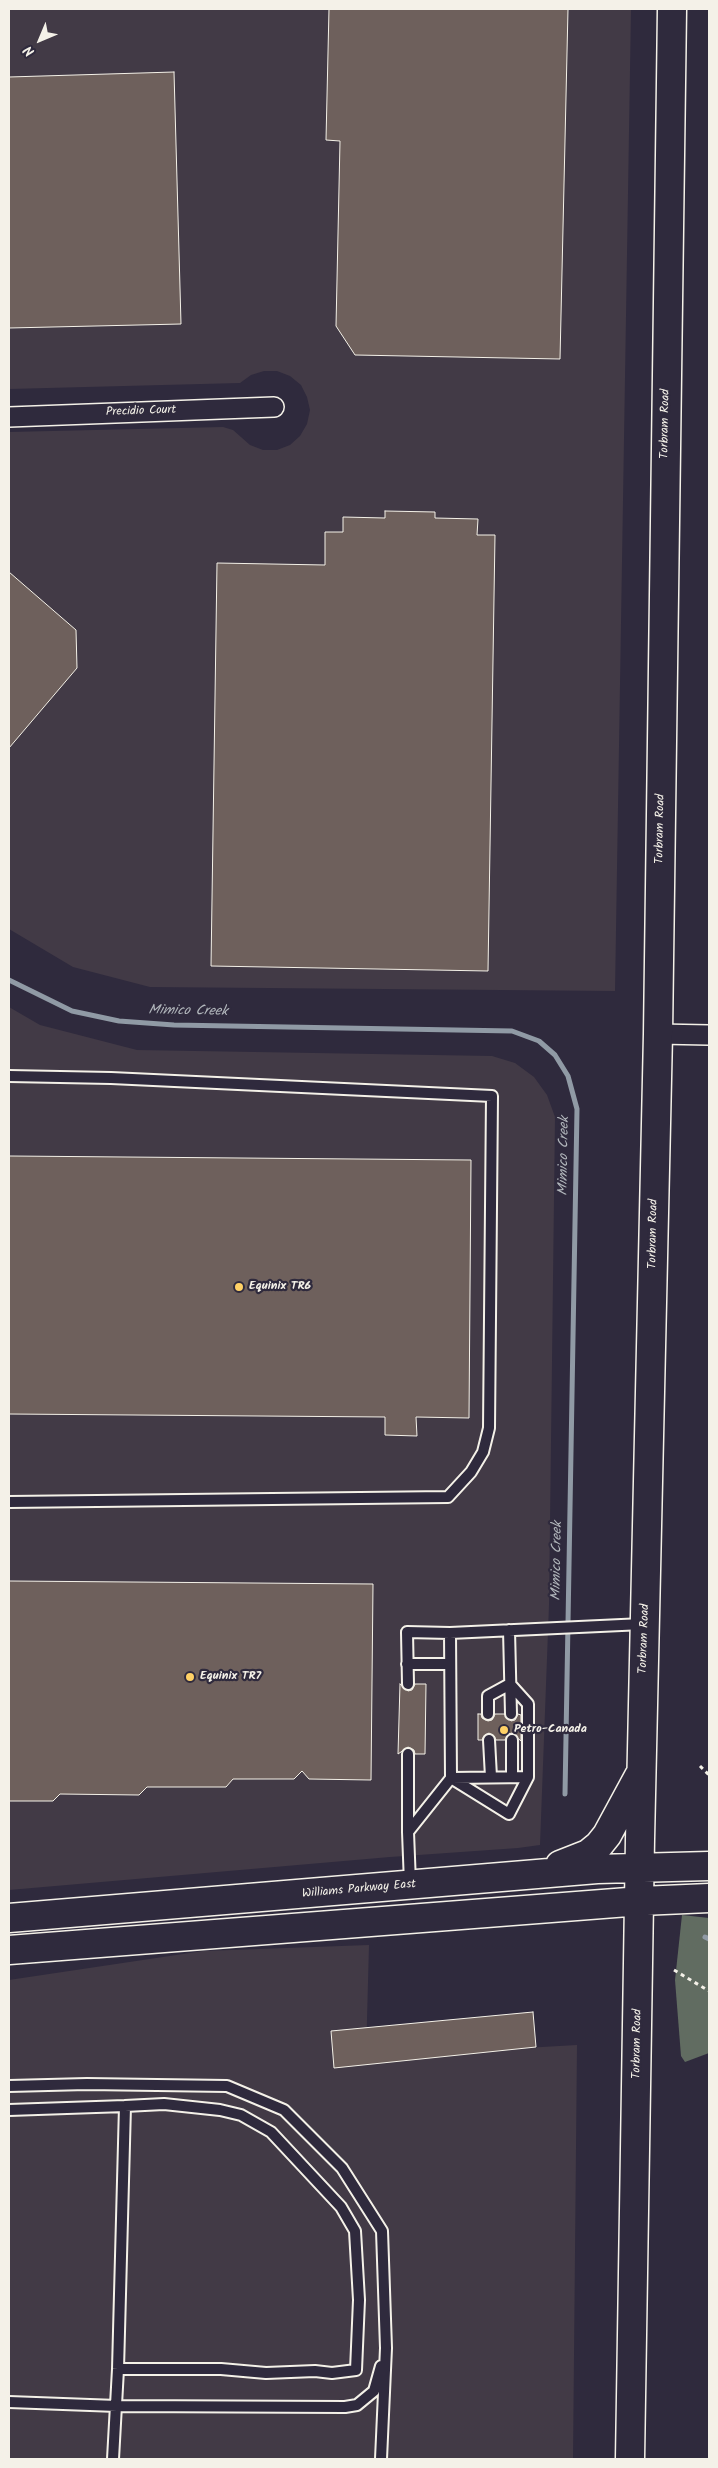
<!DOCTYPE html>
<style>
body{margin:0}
#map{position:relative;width:718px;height:2468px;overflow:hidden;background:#2f2a3d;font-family:Kalam,sans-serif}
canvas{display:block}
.frame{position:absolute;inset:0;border:10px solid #f4f1e8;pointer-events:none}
.north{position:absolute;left:15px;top:15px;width:50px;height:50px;-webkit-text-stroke:4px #2f2a3d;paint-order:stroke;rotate:225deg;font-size:14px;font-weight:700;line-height:20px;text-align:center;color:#f4f1e8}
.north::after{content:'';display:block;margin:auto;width:18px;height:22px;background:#f4f1e8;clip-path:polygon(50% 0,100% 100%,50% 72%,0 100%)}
</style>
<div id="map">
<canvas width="718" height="2468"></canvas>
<div class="frame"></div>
<div class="north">N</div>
</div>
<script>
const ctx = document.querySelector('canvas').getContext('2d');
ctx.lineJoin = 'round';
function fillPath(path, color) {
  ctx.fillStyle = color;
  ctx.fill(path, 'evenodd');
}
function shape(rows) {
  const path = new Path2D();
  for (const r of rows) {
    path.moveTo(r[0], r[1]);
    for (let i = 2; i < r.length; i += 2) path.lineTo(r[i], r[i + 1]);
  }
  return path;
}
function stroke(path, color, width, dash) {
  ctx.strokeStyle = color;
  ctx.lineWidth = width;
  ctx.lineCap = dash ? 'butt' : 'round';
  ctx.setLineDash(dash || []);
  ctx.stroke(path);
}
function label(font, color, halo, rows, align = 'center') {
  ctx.font = font + ' Kalam,sans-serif';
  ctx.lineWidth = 4.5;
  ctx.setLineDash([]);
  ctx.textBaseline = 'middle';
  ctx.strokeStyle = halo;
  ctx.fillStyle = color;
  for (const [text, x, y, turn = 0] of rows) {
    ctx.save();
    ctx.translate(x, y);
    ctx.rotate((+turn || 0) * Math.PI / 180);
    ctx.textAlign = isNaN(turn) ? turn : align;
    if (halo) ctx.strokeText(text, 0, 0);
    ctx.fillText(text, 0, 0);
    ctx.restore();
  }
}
fillPath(shape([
 [9,9,631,9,615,991,150,987,73,967,9,929,9,432,223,427,233,430,250,445,263,450,277,450,290,445,300,436,307,424,310,410,307,397,301,385,290,376,277,371,264,371,251,375,240,383,9,389],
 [9,1007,40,1025,137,1050,492,1056,515,1063,534,1077,547,1095,555,1117,549,1605,540,1845,518,1848,390,1857,9,1890],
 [369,1945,366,2057,577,2045,573,2459,9,2459,9,1980,203,1951]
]), '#423a46');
fillPath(shape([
 [682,1915,709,1918,709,2053,685,2062,681,2056,675,1980]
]), '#616c61');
stroke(shape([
 [9,980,72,1011,119,1021,174,1025,512,1031,539,1041,555,1055,568,1076,577,1109,565,1794],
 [705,1937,709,1939]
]), '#909aa5', 5);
const building = shape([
 [329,9,568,9,560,359,355,355,336,326,340,141,326,140,329,9],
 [174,72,181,324,9,328,9,77,174,72],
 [385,511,435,512,435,518,478,519,477,535,495,535,488,971,211,966,217,563,325,565,325,532,343,532,343,517,385,518,385,511],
 [9,572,76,630,77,668,9,748,9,572],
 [9,1156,471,1160,469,1418,416,1417,417,1436,385,1435,385,1417,9,1414,9,1156],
 [9,1581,373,1584,371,1780,309,1779,302,1771,294,1779,233,1779,226,1787,147,1787,139,1795,60,1794,53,1801,9,1801,9,1581],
 [400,1684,408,1691,412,1690,415,1684,426,1684,425,1754,415,1754,414,1750,408,1747,398,1754,400,1684],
 [478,1714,481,1714,482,1718,488,1721,492,1720,495,1714,504,1714,511,1721,515,1720,518,1714,521,1715,521,1741,512,1733,508,1734,505,1740,496,1740,494,1736,489,1733,485,1735,482,1740,478,1740,478,1714],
 [533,2012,536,2047,334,2068,331,2031,533,2012]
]);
fillPath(building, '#6e605c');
stroke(building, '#f4f1e8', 1);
const service = shape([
 [9,1076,111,1078,492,1096,489,1428,483,1452,471,1472,448,1497,9,1502],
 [509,1630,511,1714],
 [407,1664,450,1664],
 [408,1684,407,1632,450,1633],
 [489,1740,491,1777],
 [512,1740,512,1777],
 [408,1754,408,1832],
 [451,1778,509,1814,528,1777,528,1704,510,1684,488,1696,488,1714],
 [452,1778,528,1777],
 [410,1883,408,1832,451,1778,450,1633,643,1624],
 [9,2086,87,2084,227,2086,284,2110,342,2168,382,2231,386,2348,381,2459],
 [9,2110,125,2106,118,2369,113,2459],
 [118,2369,221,2369,266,2373,315,2371,332,2373,356,2370,359,2300,355,2231,341,2207,271,2132,241,2115,220,2110,164,2104,125,2106],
 [9,2402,117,2406,345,2407,357,2405,374,2391,381,2366]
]);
const minor = shape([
 [9,417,274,407],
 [658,1034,709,1035]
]);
const secondary = shape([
 [560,1865,588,1854,599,1845,607,1835,639,1776],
 [9,1918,597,1869,709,1866],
 [9,1950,641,1901,709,1898],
 [630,2459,640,1839,658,1034,672,9]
]);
stroke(service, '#f4f1e8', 14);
stroke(minor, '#f4f1e8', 22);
stroke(secondary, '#f4f1e8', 31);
stroke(shape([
 [700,1766,709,1775],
 [674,1970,709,1991]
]), '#f4f1e8', 3, [4, 4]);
stroke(service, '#2f2a3d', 10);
stroke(minor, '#2f2a3d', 19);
stroke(secondary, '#2f2a3d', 28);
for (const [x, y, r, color] of [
 [239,1287,5,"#ffd166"],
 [190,1677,5,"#ffd166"],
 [504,1730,5,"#ffd166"]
]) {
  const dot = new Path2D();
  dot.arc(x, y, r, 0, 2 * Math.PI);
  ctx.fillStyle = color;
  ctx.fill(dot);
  stroke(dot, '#2f2a3d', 2);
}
label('12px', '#f4f1e8', '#2f2a3d', [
 ["Precidio Court",141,412,-2],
 ["Torbram Road",666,424,-89],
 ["Torbram Road",661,829,-89],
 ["Torbram Road",654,1234,-89],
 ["Torbram Road",645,1639,-88],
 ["Williams Parkway East",359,1890,-5],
 ["Torbram Road",638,2044,-89]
]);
label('bold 12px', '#f4f1e8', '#2f2a3d', [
 ["Equinix TR6",249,1287],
 ["Equinix TR7",200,1677],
 ["Petro-Canada",514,1730]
], 'left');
label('italic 14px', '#b2b7bc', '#2f2a3d', [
 ["Mimico Creek",188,1012,1],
 ["Mimico Creek",565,1156,-89],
 ["Mimico Creek",558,1561,-89]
]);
</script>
